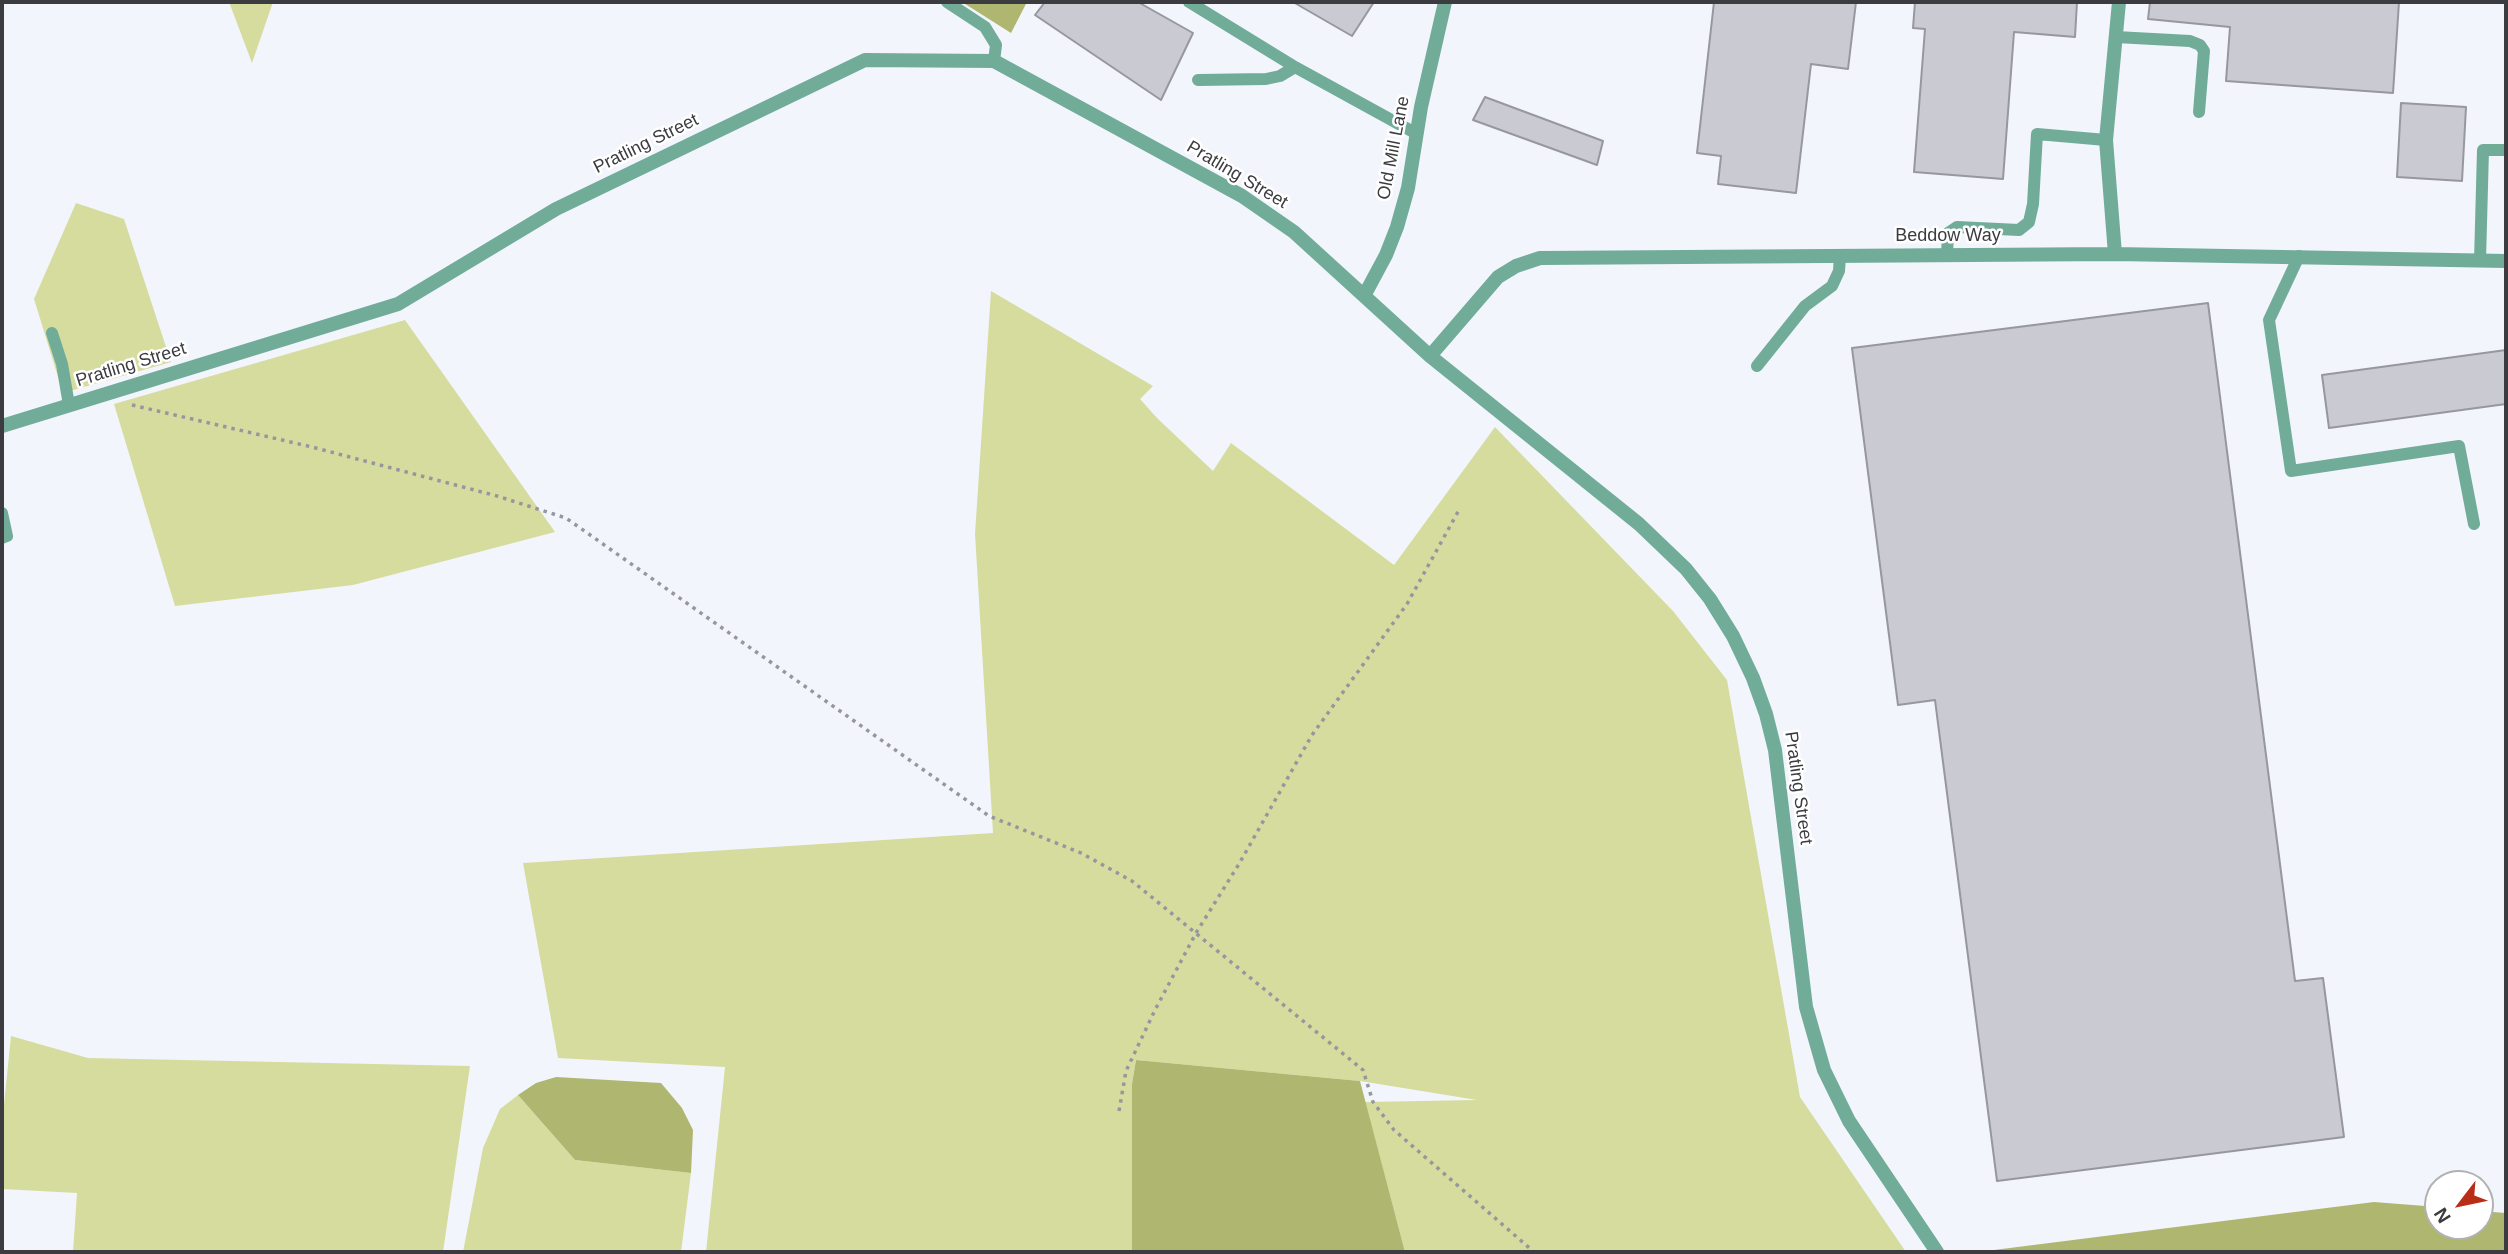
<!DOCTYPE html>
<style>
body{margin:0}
#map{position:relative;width:2508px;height:1254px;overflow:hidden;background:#f3f5fd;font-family:Helvetica,sans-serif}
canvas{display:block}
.frame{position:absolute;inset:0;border:4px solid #3c3c40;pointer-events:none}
.north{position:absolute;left:2424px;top:1170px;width:70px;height:70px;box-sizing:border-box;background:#fff;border:2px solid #b1b1b3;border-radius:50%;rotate:238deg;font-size:19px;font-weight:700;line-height:28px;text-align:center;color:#3c3c40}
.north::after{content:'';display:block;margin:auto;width:24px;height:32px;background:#ba2e18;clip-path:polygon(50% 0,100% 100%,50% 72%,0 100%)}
</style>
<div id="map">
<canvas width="2508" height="1254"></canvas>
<div class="frame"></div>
<div class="north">N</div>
</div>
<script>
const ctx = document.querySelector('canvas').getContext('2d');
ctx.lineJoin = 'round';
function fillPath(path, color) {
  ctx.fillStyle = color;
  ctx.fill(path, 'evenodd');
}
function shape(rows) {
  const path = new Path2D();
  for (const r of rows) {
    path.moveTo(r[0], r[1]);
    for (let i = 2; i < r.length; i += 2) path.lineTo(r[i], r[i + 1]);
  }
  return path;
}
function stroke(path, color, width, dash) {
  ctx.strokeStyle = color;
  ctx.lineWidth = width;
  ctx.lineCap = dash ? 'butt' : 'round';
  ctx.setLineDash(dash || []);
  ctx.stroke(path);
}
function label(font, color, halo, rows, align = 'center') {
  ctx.font = font + ' Helvetica,sans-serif';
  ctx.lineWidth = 5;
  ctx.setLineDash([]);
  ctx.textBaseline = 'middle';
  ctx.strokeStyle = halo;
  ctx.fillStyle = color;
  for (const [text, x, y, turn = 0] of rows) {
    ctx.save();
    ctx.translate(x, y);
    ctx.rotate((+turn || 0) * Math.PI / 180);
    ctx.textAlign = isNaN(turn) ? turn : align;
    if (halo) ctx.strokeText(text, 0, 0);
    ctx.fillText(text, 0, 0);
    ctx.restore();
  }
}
fillPath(shape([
 [229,2,273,2,252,63],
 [76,203,124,219,171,362,63,393,34,299],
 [991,291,1153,386,1140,399,1157,418,1213,471,1231,443,1394,565,1495,427,1673,611,1727,680,1800,1097,1906,1252,1405,1252,1365,1102,1477,1100,1360,1081,1136,1060,1132,1084,1132,1252,706,1252,725,1067,558,1058,523,863,993,833,975,534],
 [405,320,555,532,353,585,175,606,114,404],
 [11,1036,88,1058,470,1066,443,1252,73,1252,77,1193,2,1189,2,1124],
 [518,1095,575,1160,691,1173,681,1252,463,1252,483,1148,500,1109]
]), '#d6dc9e');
fillPath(shape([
 [962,2,1027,2,1011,33],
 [1136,1060,1360,1081,1405,1252,1132,1252,1132,1084],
 [556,1077,661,1083,682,1108,693,1130,691,1173,575,1160,518,1095,536,1083],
 [2374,1202,2438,1207,2438,1226,2480,1226,2480,1211,2506,1213,2506,1252,1978,1252]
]), '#afb66f');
const building = shape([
 [1045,2,1138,2,1193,33,1161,100,1035,15,1045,2],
 [1293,2,1374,2,1352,36,1293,2],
 [1714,2,1856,2,1848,69,1811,64,1796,193,1718,184,1721,156,1697,153,1714,2],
 [1915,2,2077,2,2075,37,2014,32,2003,179,1914,172,1925,29,1913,28,1915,2],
 [2150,2,2399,2,2393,93,2226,81,2230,27,2148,19,2150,2],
 [1485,97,1603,141,1597,165,1473,120,1485,97],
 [2401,103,2466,107,2462,181,2397,177,2401,103],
 [2208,303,2295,981,2323,978,2344,1137,1997,1181,1935,700,1898,705,1852,348,2208,303],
 [2506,350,2506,404,2329,428,2322,375,2506,350]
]);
fillPath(building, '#cacad3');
stroke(building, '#97979f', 2);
stroke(shape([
 [132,405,312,447,497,496,566,518,989,816,1081,853,1132,881,1363,1070,1373,1102,1394,1130,1534,1252],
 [1119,1111,1126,1071,1155,1010,1196,933,1239,864,1312,735,1407,604,1459,510]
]), '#96979d', 3.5, [3.5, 5]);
stroke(shape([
 [947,2,985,27,996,45,994,61],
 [1189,2,1295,67],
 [2116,37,2190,41,2200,45,2204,51,2199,112],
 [1198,80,1266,79,1280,76,1295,67,1417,134],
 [1947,255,1948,233,1957,227,2019,230,2029,222,2033,204,2037,134,2106,140],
 [2299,256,2269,320,2291,471,2459,446,2474,524],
 [2480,261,2483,150,2506,150],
 [52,333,62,364,69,405],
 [1757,366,1805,306,1832,286,1839,271,1840,256],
 [2,513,7,536,2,538]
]), '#71ac98', 12);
stroke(shape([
 [2115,254,2106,140,2119,2],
 [1364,296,1386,255,1397,227,1408,188,1421,107,1445,2],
 [1430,356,1498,277,1516,266,1540,258,2115,254,2506,261],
 [2,426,398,304,556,209,865,60,994,61,1242,196,1294,232,1430,356,1639,524,1686,569,1710,599,1733,636,1753,678,1766,714,1775,750,1806,1007,1824,1070,1849,1121,1937,1252]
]), '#71ac98', 14);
label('18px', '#3c3c40', '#fff', [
 ["Pratling Street",646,144,-26],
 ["Old Mill Lane",1394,148,-79],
 ["Pratling Street",1237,175,31],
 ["Beddow Way",1948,236],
 ["Pratling Street",131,365,-17],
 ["Pratling Street",1798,788,82]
]);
</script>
